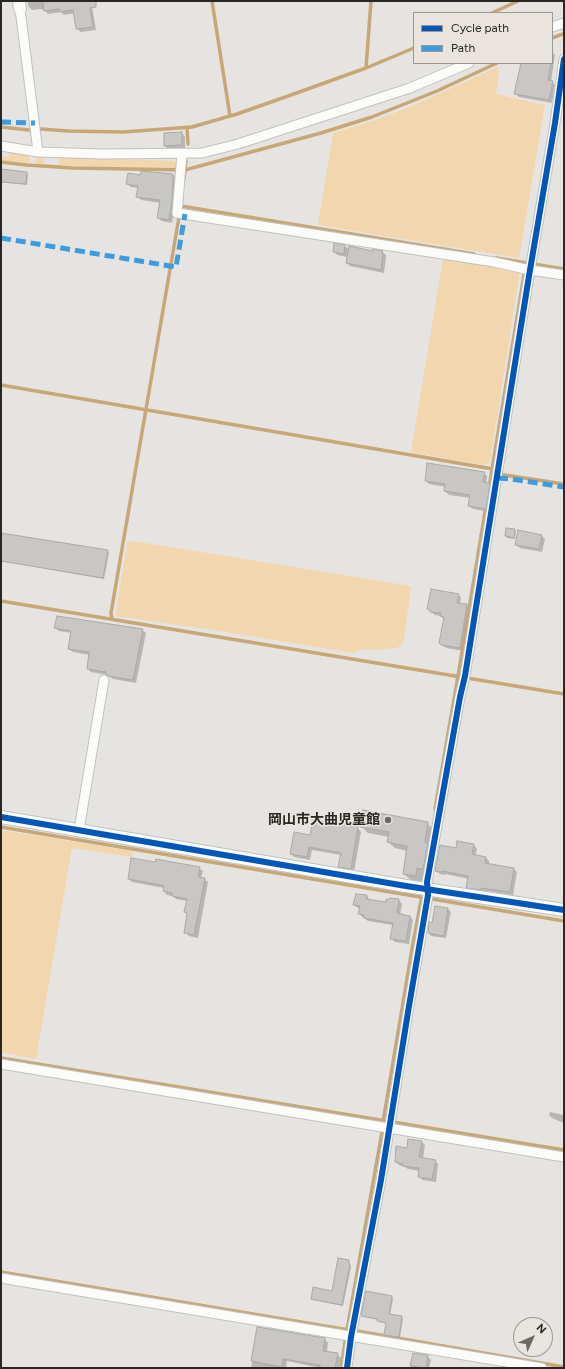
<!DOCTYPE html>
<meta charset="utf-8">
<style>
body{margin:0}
#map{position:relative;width:565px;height:1369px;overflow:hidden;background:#e6e4e1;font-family:Figtree,sans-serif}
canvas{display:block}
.frame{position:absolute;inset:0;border:2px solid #282724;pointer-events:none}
.legend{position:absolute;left:413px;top:12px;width:140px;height:52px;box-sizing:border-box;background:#e9e4de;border:1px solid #9c9894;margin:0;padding:5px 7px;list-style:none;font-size:12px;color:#282724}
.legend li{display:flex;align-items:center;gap:8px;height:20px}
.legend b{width:20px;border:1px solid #9c9894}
.north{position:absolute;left:513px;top:1317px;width:40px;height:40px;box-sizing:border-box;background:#e9e4de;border:1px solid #9c9894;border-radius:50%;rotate:45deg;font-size:11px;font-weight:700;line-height:16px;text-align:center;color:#282724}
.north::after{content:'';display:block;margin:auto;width:14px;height:18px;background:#6a6966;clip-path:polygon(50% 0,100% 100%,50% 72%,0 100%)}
</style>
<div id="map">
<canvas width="565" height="1369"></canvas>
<div class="frame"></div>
<ul class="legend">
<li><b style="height:5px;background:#0057b8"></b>Cycle path</li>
<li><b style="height:5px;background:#3d9ce0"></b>Path</li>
</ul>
<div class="north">N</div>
</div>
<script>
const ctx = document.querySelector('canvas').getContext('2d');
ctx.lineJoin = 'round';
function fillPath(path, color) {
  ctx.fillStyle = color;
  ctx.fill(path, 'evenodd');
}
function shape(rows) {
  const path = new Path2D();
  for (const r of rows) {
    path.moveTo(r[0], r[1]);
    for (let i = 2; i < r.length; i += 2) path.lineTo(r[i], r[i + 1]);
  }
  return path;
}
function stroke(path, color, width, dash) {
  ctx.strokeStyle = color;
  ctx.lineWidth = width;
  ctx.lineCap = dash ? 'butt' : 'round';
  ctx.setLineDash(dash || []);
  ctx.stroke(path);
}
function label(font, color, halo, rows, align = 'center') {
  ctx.font = font + ' Figtree,"Noto Sans JP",sans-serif';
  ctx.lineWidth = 3;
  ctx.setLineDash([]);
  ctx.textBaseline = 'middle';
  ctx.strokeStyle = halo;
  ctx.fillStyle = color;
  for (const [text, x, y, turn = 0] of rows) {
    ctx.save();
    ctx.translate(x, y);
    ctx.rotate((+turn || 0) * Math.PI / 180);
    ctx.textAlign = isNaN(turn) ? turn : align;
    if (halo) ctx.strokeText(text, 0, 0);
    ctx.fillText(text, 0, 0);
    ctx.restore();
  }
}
fillPath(shape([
 [497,67,499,71,496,94,545,105,519,258,318,225,333,133,376,120,419,103],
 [10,153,28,155,30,161,28,163,1,160,1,156,8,157],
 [38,156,178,161,178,169,37,165,35,164,36,157],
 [44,157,60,159,59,165,44,164],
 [448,258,520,271,490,462,484,465,411,452,443,259],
 [133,541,411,586,404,640,398,648,374,650,361,649,353,653,213,630,116,616,116,612,127,543],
 [1,830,133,851,132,857,72,848,36,1059,1,1052]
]), '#f2d6ae');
fillPath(shape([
 [28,1,91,1,96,30,81,32,77,29,75,13,64,15,61,12,48,14,45,10,40,9,32,10,28,6],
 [552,52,555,55,551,82,555,85,552,103,519,97,516,94,522,63,552,63],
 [182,133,185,137,185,148,168,149,165,146],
 [1,170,26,173,28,174,27,185,1,182],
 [173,175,176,178,175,204,172,223,162,221,158,218,161,203,141,200,137,196,139,188,131,187,127,184,141,176],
 [345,246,349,250,382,252,386,255,386,258,384,273,350,266,347,263,348,257,337,255,334,251],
 [484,473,487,476,486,484,489,484,493,488,489,512,473,509,469,506,471,498,449,495,445,491,446,487,429,484,426,481],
 [515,530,516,532,515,539,507,538,506,536],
 [1,534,107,551,109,553,104,579,1,561],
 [541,535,545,539,542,552,520,548,516,545],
 [458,594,461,598,460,604,467,605,470,608,463,651,446,648,440,643,444,619,441,616,435,615,428,609],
 [55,628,142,630,146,633,136,683,113,679,107,675,91,672,88,669,90,655,73,652,69,649,72,633,59,631],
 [314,821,358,828,361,832,354,872,343,870,339,867,341,855,312,850,310,860,294,857,291,854,310,837],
 [427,823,434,830,423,882,411,880,404,874,407,851,395,848,388,842,389,837,368,833,361,826],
 [474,845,477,849,475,856,486,858,489,861,489,865,514,869,517,872,513,895,485,891,484,893,471,891,467,887,469,879,445,874,445,875,440,874,436,871,457,849],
 [156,863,199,868,203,871,201,878,204,879,208,882,198,938,189,936,185,932,188,914,186,912,187,901,176,899,173,896,167,895,164,891,164,888,132,882,129,879],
 [367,896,370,900,386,904,399,900,402,904,400,915,410,916,413,920,409,944,395,942,391,938,393,925,368,921,359,914,360,909,358,908,354,905],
 [436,907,448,909,451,912,446,938,431,936,429,933,430,924,432,924],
 [550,1112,564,1115,564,1123,552,1118,549,1115],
 [422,1142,425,1145,423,1159,435,1161,438,1164,436,1182,422,1180,419,1176,420,1171,408,1169,405,1167,399,1165,396,1162,397,1157,395,1155,396,1147,408,1149],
 [349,1261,351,1267,343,1306,313,1300,312,1298,333,1292],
 [367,1292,392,1297,393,1299,390,1315,402,1317,403,1319,400,1338,387,1336,385,1335,387,1324,380,1322,378,1320,364,1317,362,1316],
 [258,1328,325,1339,328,1343,327,1352,337,1354,341,1358,339,1368,321,1368,287,1361,286,1368,251,1368],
 [427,1356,431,1360,429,1368,413,1368,411,1366]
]), '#0003');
stroke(shape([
 [212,1,230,116],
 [492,13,518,1],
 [552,38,563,34],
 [366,68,371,1],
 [1,127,29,130],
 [187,128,188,144],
 [41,129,68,131,123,132,192,127,237,114,291,95,366,68,414,48],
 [1,162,26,165,73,168,185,170,321,133,372,117,437,91,497,63],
 [184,179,186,161],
 [181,203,181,206,474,254],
 [496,258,564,269],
 [1,385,493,469],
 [498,474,564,484],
 [1,601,564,694],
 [112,619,111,613,179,217],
 [435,809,458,676,526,263],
 [1,827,564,921],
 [1,1058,564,1150],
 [383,1122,412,949,422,895],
 [1,1272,349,1330],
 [347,1330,382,1132],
 [357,1331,564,1367],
 [341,1368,346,1336]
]), '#c7a775', 3.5);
const building = shape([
 [43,1,96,1,96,7,90,8,93,27,76,29,73,10,59,12,59,9,44,11,43,1],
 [521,63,551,63,548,80,553,81,549,100,514,94,521,63],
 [182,132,182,145,164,146,164,133,182,132],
 [1,169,27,172,26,184,1,182,1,169],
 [141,171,173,174,172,200,169,220,157,218,160,200,136,197,138,186,126,184,128,173,140,175,141,171],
 [334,243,345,245,344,254,333,252,334,243],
 [349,246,373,251,373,249,383,251,382,254,383,254,381,270,346,263,349,246],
 [427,463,485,472,483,482,490,483,486,509,468,506,470,495,444,491,445,484,425,481,427,463],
 [506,528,515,529,514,538,505,536,506,528],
 [518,530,542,535,539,549,515,545,518,530],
 [1,533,108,550,103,578,1,561,1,533],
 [431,589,459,594,457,603,467,604,460,648,441,645,441,644,439,643,444,617,440,616,441,613,430,612,430,610,427,609,431,589],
 [57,616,143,629,133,680,108,676,106,674,106,672,87,669,89,652,68,649,71,631,54,628,57,616],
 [363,810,428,822,425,842,428,843,423,869,417,868,416,876,403,874,407,846,387,842,389,832,360,827,363,810],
 [313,820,358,827,351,869,338,867,341,853,309,847,307,857,290,854,294,832,310,835,313,820],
 [457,841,474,844,472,854,486,857,485,863,514,868,510,892,481,888,481,890,466,888,468,876,442,871,441,872,435,871,440,845,456,848,457,841],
 [131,858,155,862,156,859,200,867,198,877,205,878,194,935,184,933,187,913,184,912,187,899,172,896,172,893,163,891,164,886,161,885,128,879,131,858],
 [356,894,367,895,366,899,386,902,386,899,388,900,389,898,399,899,397,913,410,916,406,941,390,939,393,923,364,918,364,915,358,914,360,906,353,905,356,894],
 [435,906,448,908,444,936,428,933,429,922,432,923,435,906],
 [408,1139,422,1141,419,1157,436,1160,432,1179,418,1177,419,1168,403,1166,403,1164,395,1162,396,1146,407,1148,408,1139],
 [338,1258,349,1260,349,1264,350,1265,342,1305,311,1299,313,1287,332,1291,338,1258],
 [366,1291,392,1296,389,1314,402,1316,399,1337,384,1335,386,1323,377,1321,377,1319,361,1316,366,1291],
 [257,1327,325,1338,323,1351,338,1353,335,1368,320,1368,320,1365,283,1359,282,1367,251,1361,257,1327],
 [413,1353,428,1355,426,1368,410,1366,413,1353]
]);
fillPath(building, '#c9c7c4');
stroke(building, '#aba9a7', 1);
const minor = shape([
 [20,9,38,152],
 [552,27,564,23],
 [1,146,38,152,102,154,202,153,238,144,410,88,469,63],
 [182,154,177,213,494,262,530,270,564,275],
 [79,830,104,680],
 [1,1064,564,1157],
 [1,1278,542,1368],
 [347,1368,351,1337,381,1180,409,1006,428,895,427,882,460,697,465,676,529,276,555,123,564,59]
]);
const tertiary = shape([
 [19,1,20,9],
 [1,817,406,886,564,910]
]);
stroke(minor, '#c2c1be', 11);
stroke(tertiary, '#c2c1be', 14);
stroke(minor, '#fbfbfa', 9);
stroke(tertiary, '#fbfbfa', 12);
stroke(shape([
 [1,122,35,123],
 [1,238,176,267,185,214],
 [498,478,511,479,564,487]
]), '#3d9ce0', 5, [10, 5]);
stroke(shape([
 [1,817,406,886,564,910],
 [347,1368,351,1337,381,1180,409,1006,428,895,427,882,460,697,465,676,529,276,555,123,564,59]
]), '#0057b8', 6);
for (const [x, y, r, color] of [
 [388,820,4,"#6a6966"]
]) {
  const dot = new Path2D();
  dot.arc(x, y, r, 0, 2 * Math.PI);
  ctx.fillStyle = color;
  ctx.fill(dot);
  stroke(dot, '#e9e4de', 1.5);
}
label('bold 14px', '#282724', '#e9e4de', [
 ["岡山市大曲児童館",380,820]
], 'right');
</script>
